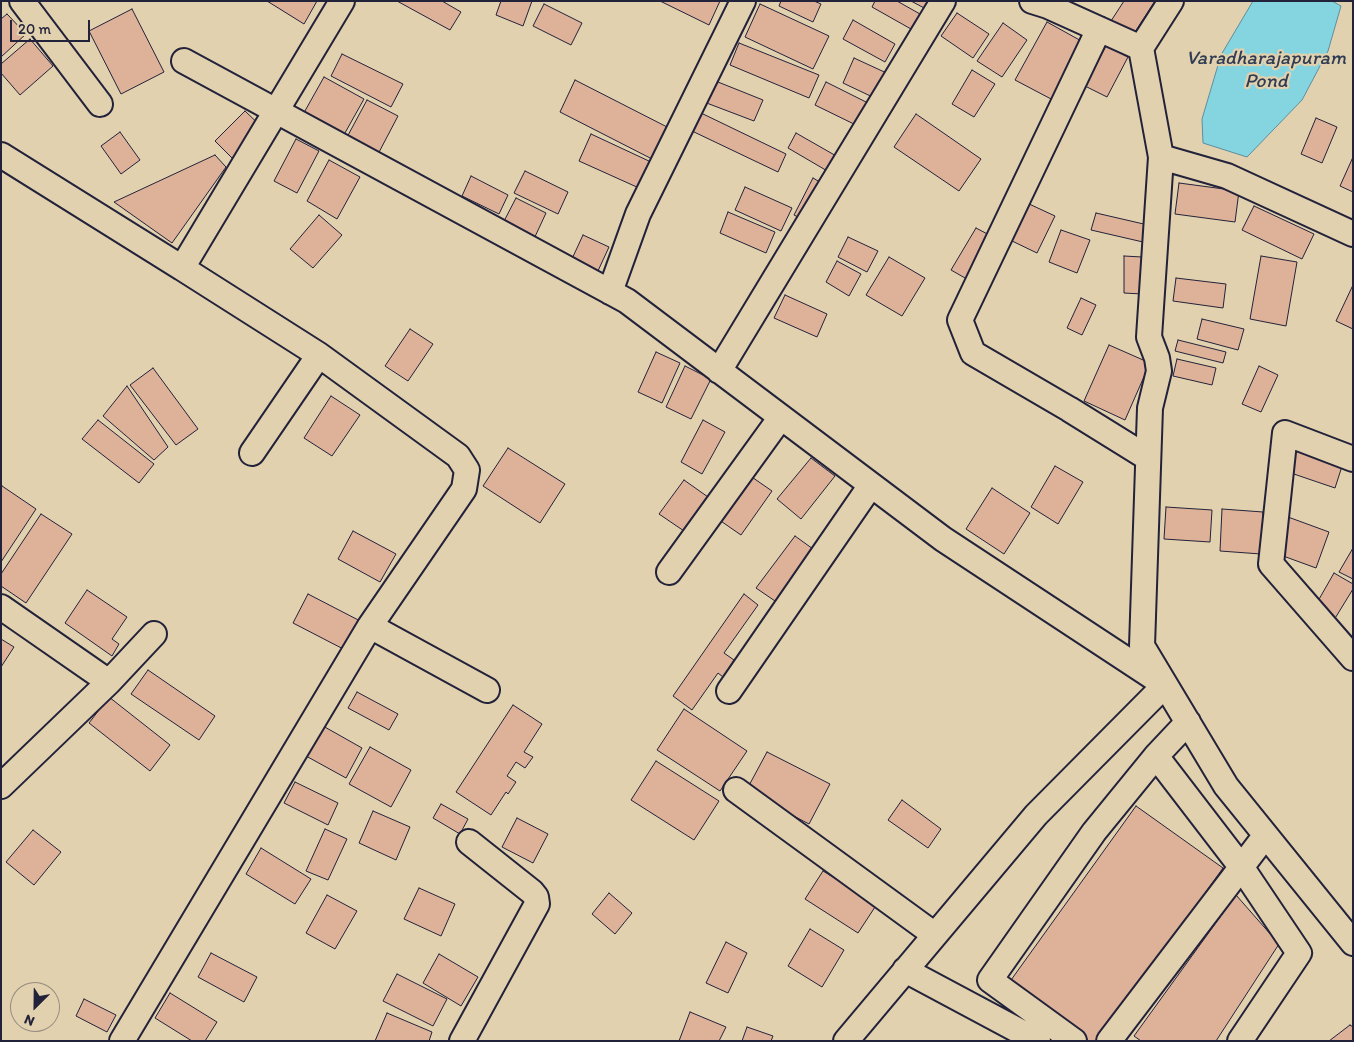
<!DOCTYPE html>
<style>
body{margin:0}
#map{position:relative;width:1354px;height:1042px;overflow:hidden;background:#e2d1ae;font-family:Itim,sans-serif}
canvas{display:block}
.frame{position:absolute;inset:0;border:2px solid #22223b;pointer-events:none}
.north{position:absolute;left:10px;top:982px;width:50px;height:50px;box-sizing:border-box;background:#e2d1ae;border:1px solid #958b80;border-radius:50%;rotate:203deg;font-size:14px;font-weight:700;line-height:20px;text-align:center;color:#22223b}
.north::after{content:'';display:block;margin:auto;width:18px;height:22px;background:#22223b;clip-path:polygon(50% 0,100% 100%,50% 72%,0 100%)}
.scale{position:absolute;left:10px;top:20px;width:80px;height:22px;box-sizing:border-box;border:2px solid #22223b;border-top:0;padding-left:6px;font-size:15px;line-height:18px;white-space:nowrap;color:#22223b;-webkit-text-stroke:4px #e2d1ae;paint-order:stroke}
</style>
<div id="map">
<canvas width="1354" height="1042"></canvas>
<div class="frame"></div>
<div class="north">N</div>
<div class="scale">20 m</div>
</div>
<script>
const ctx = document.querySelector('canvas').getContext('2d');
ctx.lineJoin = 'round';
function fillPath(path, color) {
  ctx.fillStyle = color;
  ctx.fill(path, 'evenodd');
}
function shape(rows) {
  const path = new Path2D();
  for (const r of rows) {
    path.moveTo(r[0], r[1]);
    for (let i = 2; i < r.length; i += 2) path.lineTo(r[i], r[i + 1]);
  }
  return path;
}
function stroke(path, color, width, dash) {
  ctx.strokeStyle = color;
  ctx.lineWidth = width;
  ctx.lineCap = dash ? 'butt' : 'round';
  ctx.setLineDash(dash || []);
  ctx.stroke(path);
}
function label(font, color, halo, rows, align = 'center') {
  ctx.font = font + ' Itim,sans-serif';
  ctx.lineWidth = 4.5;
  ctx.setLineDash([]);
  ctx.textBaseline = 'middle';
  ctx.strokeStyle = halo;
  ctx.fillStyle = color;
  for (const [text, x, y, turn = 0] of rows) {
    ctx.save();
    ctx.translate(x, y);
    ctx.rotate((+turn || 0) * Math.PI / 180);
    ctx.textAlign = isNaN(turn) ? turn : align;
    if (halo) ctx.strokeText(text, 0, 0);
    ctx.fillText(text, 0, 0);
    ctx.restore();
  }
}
const water = shape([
 [1253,1,1332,1,1341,6,1328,51,1302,100,1247,157,1203,143,1202,119,1221,55,1253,1]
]);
fillPath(water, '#85d5e0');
stroke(water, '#5d8d9e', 1);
const building = shape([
 [267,1,317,1,304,24,267,1],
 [397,1,442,1,461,12,450,30,397,1],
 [501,1,532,1,523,26,496,15,501,1],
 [660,1,720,1,709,25,660,1],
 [781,1,814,1,821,4,813,22,779,6,781,1],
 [875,1,897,1,920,14,911,29,872,7,875,1],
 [911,1,930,1,926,9,911,1],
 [1124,1,1155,1,1133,35,1111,21,1124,1],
 [544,4,582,23,571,45,533,26,544,4],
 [760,4,829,36,813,69,745,37,760,4],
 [132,9,164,72,121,94,89,31,132,9],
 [957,13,989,34,973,58,941,36,957,13],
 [7,14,26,34,1,57,1,19,7,14],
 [853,20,895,44,885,62,843,39,853,20],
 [1047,22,1085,43,1053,100,1015,80,1047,22],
 [1003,23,1027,40,1002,77,977,61,1003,23],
 [30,39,53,66,20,95,1,73,1,64,30,39],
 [739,43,819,75,809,98,730,65,739,43],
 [1106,46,1128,57,1107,97,1085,86,1106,46],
 [342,54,403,84,391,107,331,76,342,54],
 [854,58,893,76,881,101,843,83,854,58],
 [972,70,995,84,974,117,952,104,972,70],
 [324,77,364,99,341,140,301,118,324,77],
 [575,80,671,129,654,160,560,112,575,80],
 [713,80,763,100,754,121,704,102,713,80],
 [826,82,872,105,860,127,815,105,826,82],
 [367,100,398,116,377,156,346,139,367,100],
 [245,111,264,129,234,160,215,141,245,111],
 [701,113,786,154,778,172,692,131,701,113],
 [916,114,981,159,959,191,894,147,916,114],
 [1316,118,1337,127,1322,163,1301,154,1316,118],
 [120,132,140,160,121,174,101,146,120,132],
 [796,133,838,157,829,172,788,148,796,133],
 [591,134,651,162,639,188,579,161,591,134],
 [296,139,319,151,297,193,274,181,296,139],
 [215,155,226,167,172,243,114,202,215,155],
 [1353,157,1353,192,1340,186,1353,157],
 [329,160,360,177,337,219,307,201,329,160],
 [525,171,568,192,558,214,514,193,525,171],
 [471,176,508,195,499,214,462,196,471,176],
 [813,178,825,185,806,221,794,215,813,178],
 [1179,183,1239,191,1235,222,1175,214,1179,183],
 [745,187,792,208,781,231,735,210,745,187],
 [516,198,546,213,533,241,502,225,516,198],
 [1027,203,1055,216,1037,253,1010,240,1027,203],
 [1254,206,1314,234,1302,259,1242,230,1254,206],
 [728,212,775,232,766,253,720,233,728,212],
 [1096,213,1148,225,1143,242,1091,230,1096,213],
 [319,215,342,235,313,268,290,249,319,215],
 [976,228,997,239,972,282,951,270,976,228],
 [1061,230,1090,240,1077,273,1049,262,1061,230],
 [583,235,609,247,597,273,571,261,583,235],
 [848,237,878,251,867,272,838,257,848,237],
 [1124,256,1142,257,1142,294,1124,293,1124,256],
 [1261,256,1297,262,1286,326,1250,319,1261,256],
 [889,257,925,278,902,316,866,295,889,257],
 [837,261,861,274,849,296,826,282,837,261],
 [1176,278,1226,284,1223,308,1173,301,1176,278],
 [1353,285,1353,329,1336,321,1353,285],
 [785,295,827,314,817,337,774,318,785,295],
 [1081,298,1096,305,1082,335,1067,328,1081,298],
 [1202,319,1244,329,1238,350,1197,339,1202,319],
 [410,329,433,344,408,381,385,366,410,329],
 [1178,340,1226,352,1223,363,1175,351,1178,340],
 [1109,345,1150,363,1125,420,1084,401,1109,345],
 [656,352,680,363,662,403,638,392,656,352],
 [1177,359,1216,368,1212,385,1173,376,1177,359],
 [685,366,711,379,691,419,666,407,685,366],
 [1259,366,1278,375,1261,412,1242,404,1259,366],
 [153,368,198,429,176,445,130,385,153,368],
 [127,386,168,447,154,460,103,416,127,386],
 [331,396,360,415,332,456,304,438,331,396],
 [98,420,154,464,139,483,82,439,98,420],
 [703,420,725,432,702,474,681,462,703,420],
 [1295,443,1344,460,1335,488,1285,471,1295,443],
 [508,448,565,484,540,523,483,486,508,448],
 [811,458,835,476,801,519,777,499,811,458],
 [1055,466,1083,482,1058,524,1031,507,1055,466],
 [746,473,772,491,741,535,715,517,746,473],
 [684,480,708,497,684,531,659,514,684,480],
 [2,486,36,509,1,562,1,487,2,486],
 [992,488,1030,513,1004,554,966,529,992,488],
 [1166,507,1212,510,1210,542,1164,539,1166,507],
 [1222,509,1263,512,1261,554,1220,551,1222,509],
 [41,514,72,534,26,603,1,586,1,574,41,514],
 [1288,517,1329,532,1316,568,1275,553,1288,517],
 [353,531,396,554,380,582,338,559,353,531],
 [795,536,813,549,775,601,756,588,795,536],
 [1353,548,1353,579,1339,572,1353,548],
 [1334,573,1353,584,1353,589,1334,620,1314,608,1334,573],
 [87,590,127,617,112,639,119,644,112,656,65,623,87,590],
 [308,594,366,624,351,653,293,623,308,594],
 [744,594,758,605,724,653,734,660,723,677,718,673,692,710,673,696,744,594],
 [1,639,14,647,1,667,1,639],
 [148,670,215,716,199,740,131,694,148,670],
 [357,692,398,714,389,730,348,708,357,692],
 [109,697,170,745,150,771,89,723,109,697],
 [513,705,542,724,524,752,533,757,525,768,516,762,507,776,516,782,508,794,506,792,491,815,456,792,513,705],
 [684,709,747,751,720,791,657,750,684,709],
 [323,726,362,748,346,778,306,756,323,726],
 [370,747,411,770,391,807,349,784,370,747],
 [767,752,830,784,809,824,746,791,767,752],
 [656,761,719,801,694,840,631,800,656,761],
 [295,782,338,803,328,825,284,803,295,782],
 [902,800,941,829,928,848,888,820,902,800],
 [441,804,468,819,460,834,433,818,441,804],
 [1136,806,1223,868,1099,1041,1081,1041,1006,987,1136,806],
 [373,811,410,827,396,860,359,843,373,811],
 [517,818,548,834,533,863,502,847,517,818],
 [325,829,347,839,328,880,306,871,325,829],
 [33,830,61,852,34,885,6,862,33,830],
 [261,848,311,879,295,904,246,874,261,848],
 [823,871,877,904,858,933,805,899,823,871],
 [419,888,455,904,441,936,404,919,419,888],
 [609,893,632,913,615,934,592,914,609,893],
 [327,895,357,911,335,949,306,933,327,895],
 [1236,895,1279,944,1216,1041,1141,1041,1134,1036,1236,895],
 [810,929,844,950,822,987,788,966,810,929],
 [726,942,747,953,728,993,706,983,726,942],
 [211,953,257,977,244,1002,198,977,211,953],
 [439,954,478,977,461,1006,423,983,439,954],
 [397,974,447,999,433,1026,383,1001,397,974],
 [170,993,217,1022,205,1041,192,1041,155,1018,170,993],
 [84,999,116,1015,107,1032,76,1016,84,999],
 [690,1012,726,1027,719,1041,679,1041,690,1012],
 [387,1013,432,1032,429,1041,375,1041,387,1013],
 [1350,1025,1353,1027,1353,1041,1329,1041,1350,1025],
 [747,1027,773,1036,771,1041,742,1041,747,1027]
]);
fillPath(building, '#ddb298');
stroke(building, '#22223b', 1);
const minor = shape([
 [22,1,100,104],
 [1032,1,1048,6,1141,48],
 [1171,1,1141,48,1161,157,1149,337,1157,358,1159,371,1150,408,1142,646,1226,786,1353,943],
 [1099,29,960,320,973,353,1069,409,1148,458],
 [184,61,627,301,943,539,1165,685,1036,815,846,1041],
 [1,155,182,268],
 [1161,157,1227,176,1353,234],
 [610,292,638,214,743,1],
 [719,371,943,1],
 [252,453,319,355],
 [1353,459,1285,433,1271,564,1353,658],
 [669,572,781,417],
 [1,607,109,682,1,786],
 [370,626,487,690],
 [109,682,154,634],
 [729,691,871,485],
 [1156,756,1188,722],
 [736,790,935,935],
 [905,970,1038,1041],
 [122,1041,370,626,464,489,467,470,458,456,319,355,182,268,342,1],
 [462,1041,537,904,536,897,532,892,469,842],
 [1074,1041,990,980,1094,832,1156,756,1242,868,1299,953,1240,1041],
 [1109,1041,1265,836]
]);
stroke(minor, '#22223b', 28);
stroke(minor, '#e2d1ae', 24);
label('italic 20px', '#313d54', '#e2d1ae', [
 ["Varadharajapuram",1266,59],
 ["Pond",1266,82]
]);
</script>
